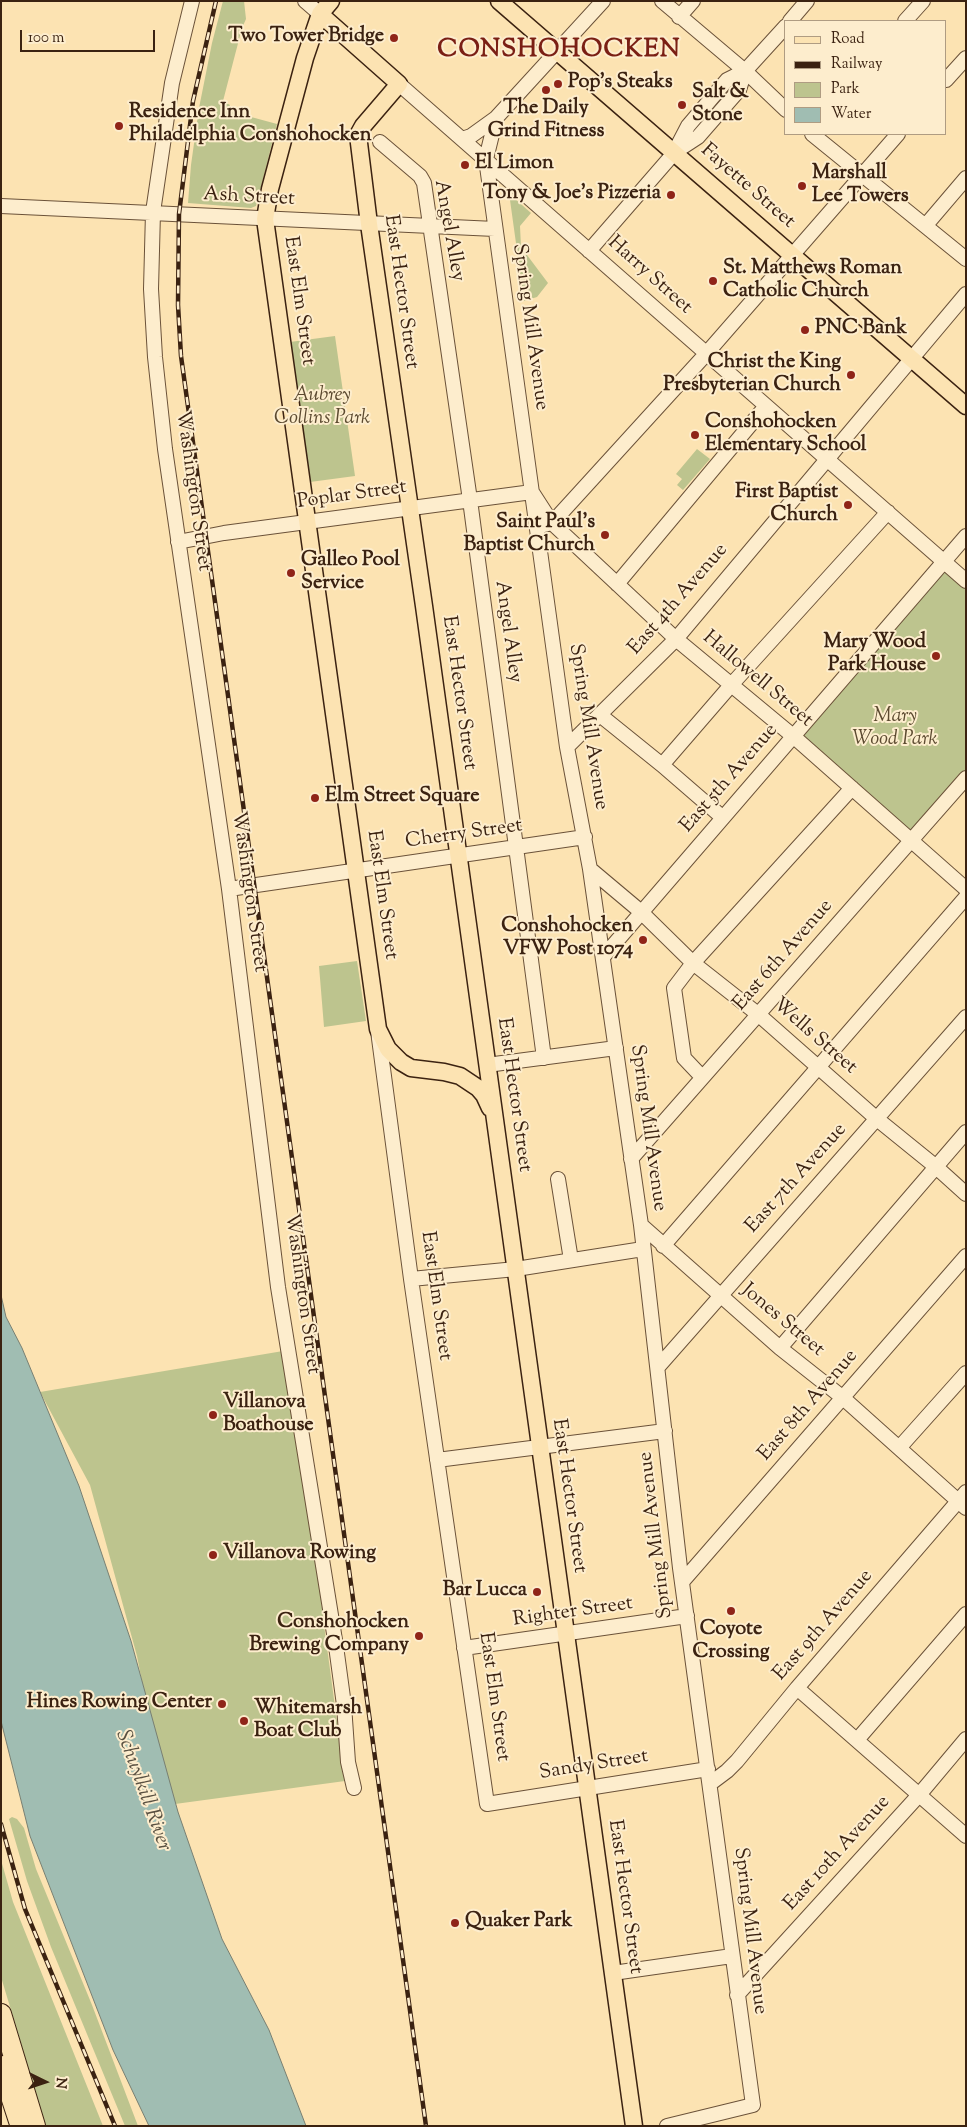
<!DOCTYPE html>
<style>
body{margin:0}
#map{position:relative;width:967px;height:2127px;overflow:hidden;background:#fce3b2;font-family:"Sorts Mill Goudy",serif}
canvas{display:block}
.frame{position:absolute;inset:0;border:2px solid #3b2211;pointer-events:none}
.legend{position:absolute;left:784px;top:20px;width:162px;height:115px;box-sizing:border-box;background:#fdedcd;border:1px solid #af9c82;margin:0;padding:6px 9px;list-style:none;font-size:15px;color:#3b2211}
.legend li{display:flex;align-items:center;gap:10px;height:25px}
.legend b{width:25px;border:1px solid #af9c82}
.north{position:absolute;left:20px;top:2057px;width:50px;height:50px;-webkit-text-stroke:4px #fdedcd;paint-order:stroke;rotate:94deg;font-size:14px;font-weight:700;line-height:20px;text-align:center;color:#3b2211}
.north::after{content:'';display:block;margin:auto;width:18px;height:22px;background:#3b2211;clip-path:polygon(50% 0,100% 100%,50% 72%,0 100%)}
.scale{position:absolute;left:20px;top:30px;width:135px;height:22px;box-sizing:border-box;border:2px solid #3b2211;border-top:0;padding-left:6px;font-size:15px;line-height:18px;white-space:nowrap;color:#3b2211;-webkit-text-stroke:4px #fdedcd;paint-order:stroke}
</style>
<div id="map">
<canvas width="967" height="2127"></canvas>
<div class="frame"></div>
<ul class="legend">
<li><b style="height:6px;background:#fce3b2"></b>Road</li>
<li><b style="height:6px;background:#3b2211"></b>Railway</li>
<li><b style="height:14px;background:#bdc48e"></b>Park</li>
<li><b style="height:14px;background:#a0bdb2"></b>Water</li>
</ul>
<div class="north">N</div>
<div class="scale">100 m</div>
</div>
<script>
const ctx = document.querySelector('canvas').getContext('2d');
ctx.lineJoin = 'round';
function fillPath(path, color) {
  ctx.fillStyle = color;
  ctx.fill(path, 'evenodd');
}
function shape(rows) {
  const path = new Path2D();
  for (const r of rows) {
    path.moveTo(r[0], r[1]);
    for (let i = 2; i < r.length; i += 2) path.lineTo(r[i], r[i + 1]);
  }
  return path;
}
function stroke(path, color, width, dash) {
  ctx.strokeStyle = color;
  ctx.lineWidth = width;
  ctx.lineCap = dash ? 'butt' : 'round';
  ctx.setLineDash(dash || []);
  ctx.stroke(path);
}
function label(font, color, halo, rows, align = 'center') {
  ctx.font = font + ' "Sorts Mill Goudy",serif';
  ctx.lineWidth = 4;
  ctx.setLineDash([]);
  ctx.textBaseline = 'middle';
  ctx.strokeStyle = halo;
  ctx.fillStyle = color;
  for (const [text, x, y, turn = 0] of rows) {
    ctx.save();
    ctx.translate(x, y);
    ctx.rotate((+turn || 0) * Math.PI / 180);
    ctx.textAlign = isNaN(turn) ? turn : align;
    if (halo) ctx.strokeText(text, 0, 0);
    ctx.fillText(text, 0, 0);
    ctx.restore();
  }
}
fillPath(shape([
 [223,1,244,1,246,19,242,28,223,101,230,105,229,111,277,124,256,206,251,208,188,203,191,165,199,108,212,43],
 [513,197,531,213,520,226,521,247,548,283,537,297,524,301,510,200],
 [335,336,355,476,310,482,290,342],
 [697,449,710,459,683,490,677,485,682,479,676,474],
 [944,562,966,581,966,778,912,840,793,736],
 [357,961,366,1021,324,1027,319,966],
 [289,1350,302,1437,324,1625,345,1781,175,1804,147,1708,137,1656,90,1485,40,1392],
 [12,1817,17,1819,24,1828,36,1869,92,2005,138,2126,125,2126,51,1947,27,1881,9,1819],
 [1,1860,13,1902,103,2126,46,2126,1,1977]
]), '#bdc48e');
const water = shape([
 [1,1295,6,1317,22,1348,79,1486,131,1641,178,1812,222,1939,269,2030,306,2126,149,2126,113,2050,30,1836,1,1721,1,1295]
]);
fillPath(water, '#a0bdb2');
stroke(water, '#787f72', 1);
const minor = shape([
 [192,1,172,83,153,212,151,289,155,357,165,449,229,889,278,1287,336,1646,344,1705,348,1762,354,1788],
 [305,1,320,14],
 [603,1,496,118,486,159,567,747,590,869,641,1225,680,1568,753,2105,667,2126],
 [662,1,745,71,786,110],
 [679,17,693,1],
 [790,21,807,1],
 [905,21,923,1],
 [946,80,966,58],
 [399,84,966,581],
 [812,134,966,259],
 [462,139,471,136,496,118],
 [380,142,420,176,424,183,470,500,544,1058],
 [676,149,688,126,727,80,745,71,786,26],
 [1,206,495,229],
 [926,225,966,178],
 [589,251,675,152,698,137,739,90,745,71],
 [544,525,552,523,706,354,898,134],
 [178,542,224,533,532,492,552,523,676,639,793,736,966,889],
 [617,584,766,406],
 [600,715,662,765,722,817],
 [567,747,676,639,966,294],
 [662,765,732,684,888,512],
 [590,869,640,911,693,963,759,1015,877,1119,935,1166,966,1194],
 [229,889,585,837],
 [603,957,966,536],
 [378,1031,411,1279,487,1804,708,1769],
 [487,1065,616,1048],
 [702,1077,684,1058,674,988,693,963,852,788],
 [631,1159,966,778],
 [558,1179,571,1260],
 [641,1225,780,1348,842,1397,966,1508],
 [663,1246,966,897],
 [411,1279,516,1269,643,1249],
 [780,1348,966,1132],
 [658,1367,966,1017],
 [899,1448,966,1373],
 [437,1460,665,1431],
 [682,1582,966,1256],
 [464,1648,687,1616],
 [797,1688,966,1836],
 [857,1740,966,1614],
 [711,1783,727,1771,737,1761,797,1688,966,1492],
 [613,1973,732,1956],
 [737,1995,919,1795,966,1739]
]);
const major = shape([
 [331,1,320,14,305,58,270,189,265,219,378,1029,388,1049,401,1062,411,1068,444,1072,460,1076,478,1088,484,1095,490,1108],
 [499,1,966,406],
 [320,14,399,84,363,126,358,135,369,224,424,606,634,2126]
]);
const highway = shape([
 [1,2014,35,2126],
 [1,2066,19,2121]
]);
stroke(minor, '#6b5239', 16);
stroke(major, '#3b2211', 19);
stroke(highway, '#3b2211', 22);
stroke(minor, '#fdedcd', 14);
stroke(major, '#fce3b2', 16);
stroke(highway, '#fce3b2', 20);
const rail = shape([
 [216,1,193,101,179,214,178,305,181,356,426,2126],
 [1,1824,25,1909,115,2126]
]);
stroke(rail, '#3b2211', 4.5);
stroke(rail, '#fdedcd', 2.5, [8]);
for (const [x, y, r, color] of [
 [394,38,5,"#8f2418"],
 [558,84,5,"#8f2418"],
 [546,90,5,"#8f2418"],
 [682,105,5,"#8f2418"],
 [119,126,5,"#8f2418"],
 [465,165,5,"#8f2418"],
 [802,186,5,"#8f2418"],
 [671,195,5,"#8f2418"],
 [713,281,5,"#8f2418"],
 [805,330,5,"#8f2418"],
 [851,375,5,"#8f2418"],
 [695,435,5,"#8f2418"],
 [848,505,5,"#8f2418"],
 [605,535,5,"#8f2418"],
 [291,573,5,"#8f2418"],
 [936,656,5,"#8f2418"],
 [315,798,5,"#8f2418"],
 [643,940,5,"#8f2418"],
 [213,1415,5,"#8f2418"],
 [213,1555,5,"#8f2418"],
 [537,1592,5,"#8f2418"],
 [731,1611,5,"#8f2418"],
 [419,1636,5,"#8f2418"],
 [222,1704,5,"#8f2418"],
 [244,1721,5,"#8f2418"],
 [455,1923,5,"#8f2418"]
]) {
  const dot = new Path2D();
  dot.arc(x, y, r, 0, 2 * Math.PI);
  ctx.fillStyle = color;
  ctx.fill(dot);
  stroke(dot, '#fdedcd', 2);
}
label('bold 20px', '#3b2211', '#fdedcd', [
 ["Two Tower Bridge",384,38,"right"],
 ["Pop's Steaks",568,84],
 ["Salt &",692,94],
 ["Stone",692,117],
 ["The Daily",546,110,"center"],
 ["Grind Fitness",546,133,"center"],
 ["Residence Inn",129,114],
 ["Philadelphia Conshohocken",129,137],
 ["El Limon",475,165],
 ["Marshall",812,175],
 ["Lee Towers",812,198],
 ["Tony & Joe's Pizzeria",661,195,"right"],
 ["St. Matthews Roman",723,270],
 ["Catholic Church",723,293],
 ["PNC Bank",815,330],
 ["Christ the King",841,364,"right"],
 ["Presbyterian Church",841,387,"right"],
 ["Conshohocken",705,424],
 ["Elementary School",705,447],
 ["First Baptist",838,494,"right"],
 ["Church",838,517,"right"],
 ["Saint Paul's",595,524,"right"],
 ["Baptist Church",595,547,"right"],
 ["Galleo Pool",301,562],
 ["Service",301,585],
 ["Mary Wood",926,644,"right"],
 ["Park House",926,667,"right"],
 ["Elm Street Square",325,798],
 ["Conshohocken",633,928,"right"],
 ["VFW Post 1074",633,951,"right"],
 ["Villanova",223,1404],
 ["Boathouse",223,1427],
 ["Villanova Rowing",223,1555],
 ["Bar Lucca",527,1592,"right"],
 ["Conshohocken",409,1624,"right"],
 ["Brewing Company",409,1647,"right"],
 ["Coyote",731,1631,"center"],
 ["Crossing",731,1654,"center"],
 ["Hines Rowing Center",212,1704,"right"],
 ["Whitemarsh",254,1710],
 ["Boat Club",254,1733],
 ["Quaker Park",465,1923]
], 'left');
label('20px', '#3b2211', '#fdedcd', [
 ["Fayette Street",747,187,41],
 ["Ash Street",249,198,3],
 ["Angel Alley",448,231,80],
 ["Harry Street",649,276,42],
 ["East Hector Street",400,292,82],
 ["East Elm Street",298,301,82],
 ["Spring Mill Avenue",529,327,82],
 ["Washington Street",192,491,82],
 ["Poplar Street",352,496,-8],
 ["East 4th Avenue",679,600,-49],
 ["Angel Alley",507,632,82],
 ["Hallowell Street",757,680,40],
 ["East Hector Street",458,693,82],
 ["Spring Mill Avenue",587,727,81],
 ["East 5th Avenue",730,779,-49],
 ["Cherry Street",464,835,-8],
 ["Washington Street",248,892,82],
 ["East Elm Street",381,895,82],
 ["East 6th Avenue",784,956,-49],
 ["Wells Street",814,1037,41],
 ["East Hector Street",513,1095,82],
 ["Spring Mill Avenue",647,1128,82],
 ["East 7th Avenue",797,1179,-48],
 ["Washington Street",301,1294,82],
 ["East Elm Street",435,1296,82],
 ["Jones Street",782,1321,40],
 ["East 8th Avenue",809,1406,-49],
 ["East Hector Street",568,1496,82],
 ["Spring Mill Avenue",657,1535,-97],
 ["Righter Street",573,1613,-8],
 ["East 9th Avenue",824,1626,-49],
 ["East Elm Street",493,1697,82],
 ["Sandy Street",594,1766,-9],
 ["East 10th Avenue",838,1854,-48],
 ["East Hector Street",624,1897,82],
 ["Spring Mill Avenue",749,1931,83]
]);
label('italic 20px', '#5c4a30', '#fdedcd', [
 ["Aubrey",322,397],
 ["Collins Park",322,420],
 ["Mary",895,718],
 ["Wood Park",895,741]
]);
label('italic 21px', '#595041', '#fdedcd', [
 ["Schuylkill River",142,1791,70]
]);
ctx.letterSpacing = '1px';
label('bold 25px', '#7a1f14', '#fdedcd', [
 ["CONSHOHOCKEN",559,52]
]);
ctx.letterSpacing = '0px';
</script>
